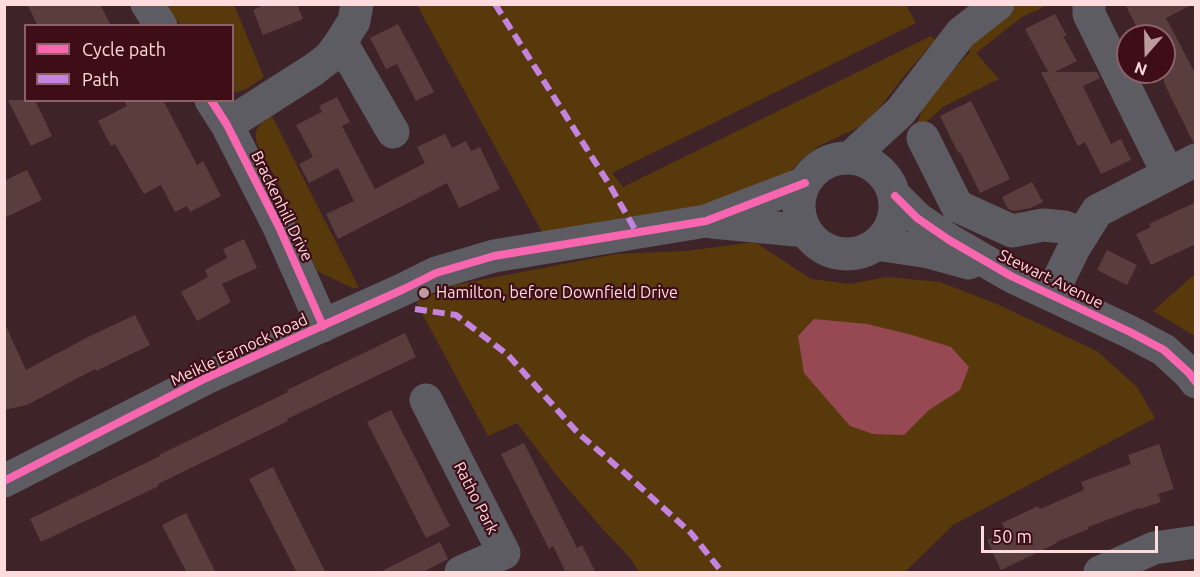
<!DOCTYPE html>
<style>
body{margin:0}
#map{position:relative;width:1200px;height:577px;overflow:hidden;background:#3e2328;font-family:Ubuntu,sans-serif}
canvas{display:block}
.frame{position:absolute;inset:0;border:6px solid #fedcde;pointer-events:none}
.legend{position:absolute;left:24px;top:24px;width:210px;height:78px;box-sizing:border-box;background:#3e0d17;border:2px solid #8b6067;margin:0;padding:8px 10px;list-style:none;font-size:18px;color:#fedcde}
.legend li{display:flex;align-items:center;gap:12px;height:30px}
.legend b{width:30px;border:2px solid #8b6067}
.north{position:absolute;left:1116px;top:24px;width:60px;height:60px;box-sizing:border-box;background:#3e0d17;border:2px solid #8b6067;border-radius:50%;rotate:200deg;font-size:16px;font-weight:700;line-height:24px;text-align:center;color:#fedcde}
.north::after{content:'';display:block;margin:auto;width:21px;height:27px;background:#bb9b9e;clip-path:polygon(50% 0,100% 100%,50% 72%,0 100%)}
.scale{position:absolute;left:981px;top:526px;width:177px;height:27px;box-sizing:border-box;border:3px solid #fedcde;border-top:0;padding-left:8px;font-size:18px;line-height:21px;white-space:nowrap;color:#fedcde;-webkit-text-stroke:4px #3e0d17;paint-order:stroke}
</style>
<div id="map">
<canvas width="1200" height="577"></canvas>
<div class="frame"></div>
<ul class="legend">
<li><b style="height:8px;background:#f766af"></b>Cycle path</li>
<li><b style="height:8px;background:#c483df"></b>Path</li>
</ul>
<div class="north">N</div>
<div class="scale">50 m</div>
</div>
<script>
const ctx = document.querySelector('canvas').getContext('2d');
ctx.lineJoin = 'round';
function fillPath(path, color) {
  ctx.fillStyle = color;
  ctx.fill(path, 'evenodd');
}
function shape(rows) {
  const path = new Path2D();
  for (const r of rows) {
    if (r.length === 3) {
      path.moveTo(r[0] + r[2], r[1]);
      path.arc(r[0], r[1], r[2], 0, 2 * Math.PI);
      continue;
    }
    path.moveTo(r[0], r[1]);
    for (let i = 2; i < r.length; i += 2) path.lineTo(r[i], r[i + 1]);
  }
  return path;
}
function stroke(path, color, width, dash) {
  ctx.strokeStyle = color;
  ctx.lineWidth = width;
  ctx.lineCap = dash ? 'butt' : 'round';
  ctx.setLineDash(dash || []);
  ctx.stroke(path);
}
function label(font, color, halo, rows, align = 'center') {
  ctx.font = font + ' Ubuntu,sans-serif';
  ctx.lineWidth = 4.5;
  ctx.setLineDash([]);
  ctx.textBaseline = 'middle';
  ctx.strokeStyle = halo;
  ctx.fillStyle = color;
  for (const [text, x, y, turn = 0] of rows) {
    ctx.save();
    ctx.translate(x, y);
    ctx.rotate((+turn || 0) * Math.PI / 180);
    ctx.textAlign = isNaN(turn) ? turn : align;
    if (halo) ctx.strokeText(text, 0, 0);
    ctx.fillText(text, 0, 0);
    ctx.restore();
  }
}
fillPath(shape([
 [167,5,234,5,264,77,248,88,238,92,233,92,232,26,180,25],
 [417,5,906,5,916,23,612,173,623,187,931,36,935,40,904,76,880,107,861,126,819,146,803,158,788,174,732,203,542,232],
 [1017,5,1048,5,1022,17,976,53,999,79,943,107,913,134,922,111,938,87,970,52,966,47,986,29],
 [272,116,359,288,352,288,317,271,277,180,260,151,256,140,256,131,260,124],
 [755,242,811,279,850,284,887,277,940,282,997,304,1097,351,1137,387,1155,418,953,525,905,572,639,572,631,559,601,527,558,477,517,423,488,436,416,302,454,285,616,254,686,251],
 [1195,274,1195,336,1153,311]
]), '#58390c');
fillPath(shape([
 [814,319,867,324,912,335,951,347,969,367,960,390,929,410,904,435,873,434,850,426,804,373,798,336]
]), '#964853');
fillPath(shape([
 [27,4,100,4,111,26,38,26],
 [265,4,297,4,303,19,263,35,253,10],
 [1125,4,1193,4,1166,18,1196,75,1196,141,1193,142,1164,83,1164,36,1141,36],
 [1055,14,1067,36,1063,36,1077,61,1055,72,1097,72,1100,78,1083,86,1111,144,1121,139,1131,160,1101,174,1085,142,1078,146,1041,72,1048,72,1025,29],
 [398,24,434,92,416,101,397,64,386,69,370,38],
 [337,97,350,122,342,126,375,189,425,163,417,147,445,134,452,148,466,141,471,151,480,147,500,189,459,208,447,183,338,239,326,214,354,201,338,168,309,183,299,164,313,157,296,125,322,112,319,106],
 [8,100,35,100,52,136,31,146],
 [124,100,163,100,197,165,203,161,221,196,190,212,187,206,175,212,161,185,144,194,115,144,111,146,98,121,127,106],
 [971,101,1010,179,980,193,960,152,958,153,940,116],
 [27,170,42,200,4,218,4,181],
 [1032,182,1043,202,1031,208,1014,211,1008,209,1002,197],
 [1196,202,1196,244,1151,265,1136,234,1151,227,1149,224],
 [244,239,257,268,222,284,231,302,197,321,181,292,208,277,205,270,227,258,223,249],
 [1107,250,1137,265,1127,285,1097,270],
 [135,315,150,345,96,371,95,369,27,405,4,410,4,322,26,370,88,337],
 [405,333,416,357,287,419,288,421,257,436,158,484,159,486,41,542,30,519,160,456,159,455,288,392,287,390],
 [391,410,450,526,426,538,367,422],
 [524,443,577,548,582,545,596,573,566,573,553,546,549,549,501,454],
 [1159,444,1174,489,1158,494,1161,502,1140,509,1139,508,1088,527,1089,529,1056,542,1057,543,1001,570,987,540,1006,532,1002,523,1038,506,1040,509,1084,490,1081,482,1131,464,1128,455],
 [273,467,284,490,326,573,297,573,249,479],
 [186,513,216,573,187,573,162,525],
 [440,542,448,559,421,573,378,573]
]), '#5a3e3e');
stroke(shape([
 [147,4,161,26],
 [1089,4,1089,14,1168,174],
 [341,42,393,132],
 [211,100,227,125,279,227,323,326],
 [227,125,313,70,330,57,341,42,354,21,357,4],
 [923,138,957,206,1012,231,1043,225,1064,227,1082,234],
 [851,157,900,112,961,33,998,4],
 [847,206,48],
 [895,196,917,218,949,240,1011,276,1130,332,1164,350,1189,373,1196,382],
 [712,222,806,231],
 [876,244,929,252,969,263],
 [1051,295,1074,248,1097,211,1196,160],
 [426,400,504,553,461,572],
 [4,481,206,378,404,289,436,273,494,256,706,221,805,183],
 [1100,572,1154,548,1196,542]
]), '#5d5c62', 33);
stroke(shape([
 [495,4,609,184,637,233],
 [415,309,456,315,508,355,578,433,627,475,691,533,722,572]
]), '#c483df', 6, [12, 6]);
stroke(shape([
 [211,100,227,125,279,227,323,326],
 [895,196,917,218,949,240,1011,276,1130,332,1164,350,1189,373,1196,382],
 [4,481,206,378,404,289,436,273,494,256,706,221,805,183]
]), '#f766af', 8);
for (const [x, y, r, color] of [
 [424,293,6,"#bb9b9e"]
]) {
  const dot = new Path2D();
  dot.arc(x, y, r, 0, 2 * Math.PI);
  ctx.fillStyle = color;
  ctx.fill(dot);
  stroke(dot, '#3e0d17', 2);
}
label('16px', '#fedcde', '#3e0d17', [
 ["Brackenhill Drive",282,206,64],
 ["Stewart Avenue",1051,279,26],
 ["Meikle Earnock Road",239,350,-25],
 ["Ratho Park",476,498,63]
]);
label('16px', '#fedcde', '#3e0d17', [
 ["Hamilton, before Downfield Drive",436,293]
], 'left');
</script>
